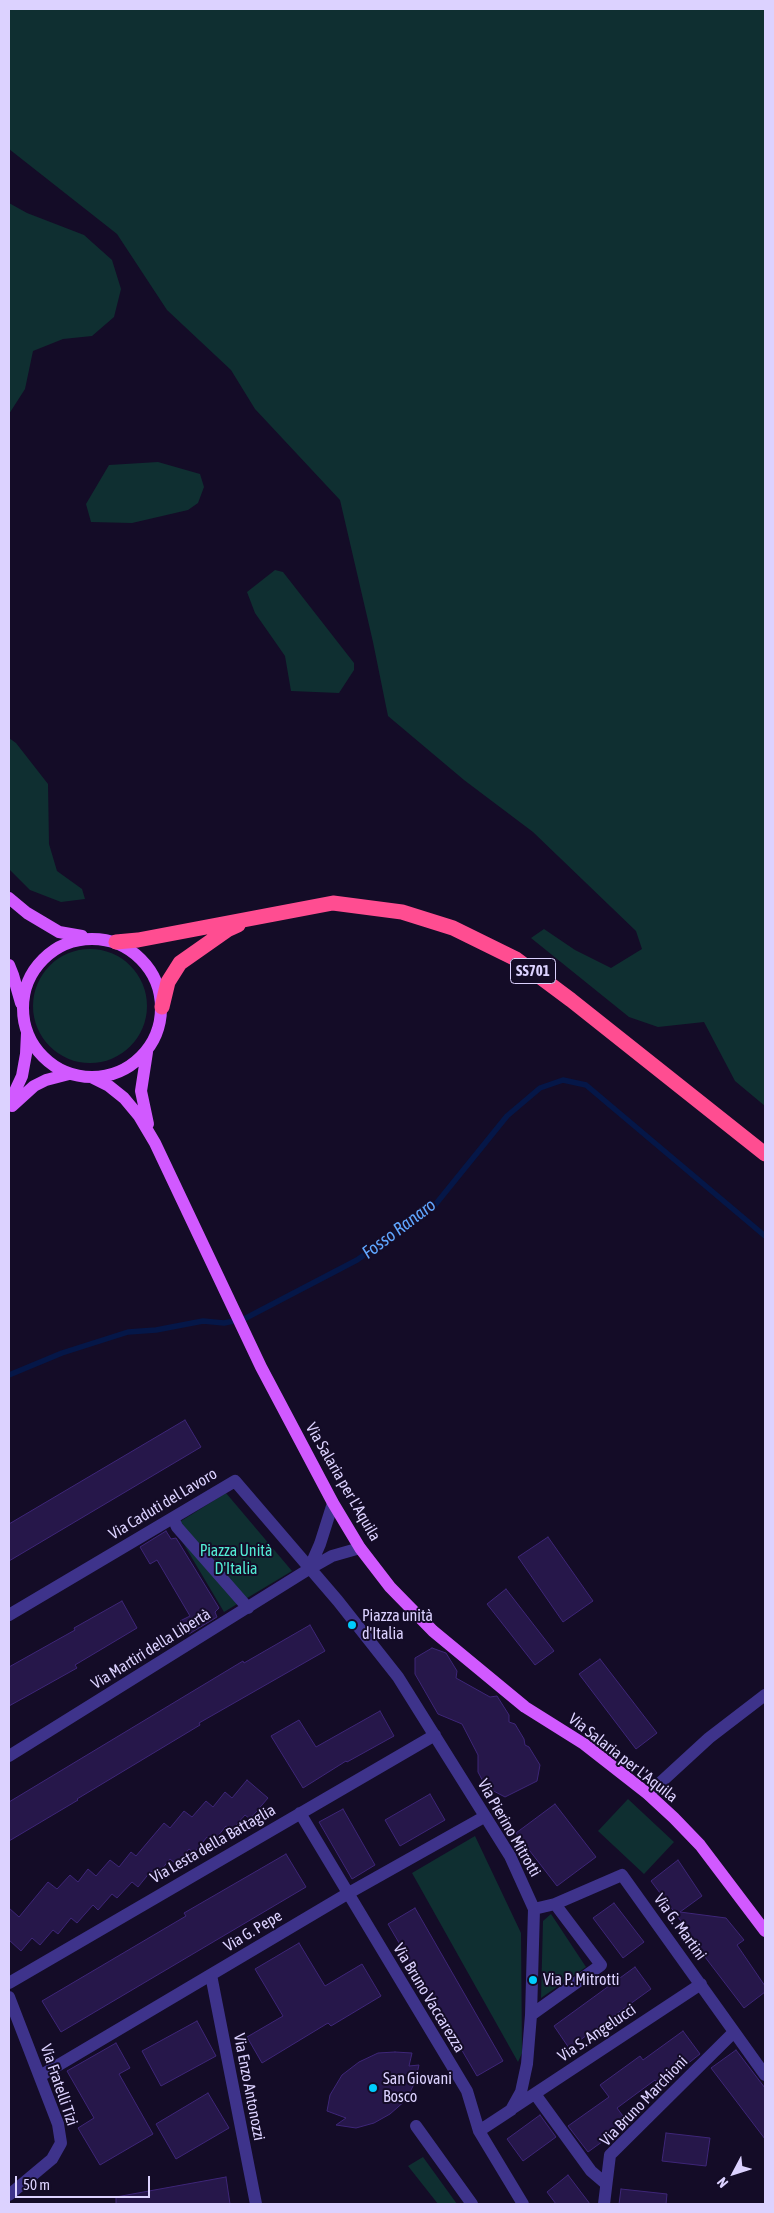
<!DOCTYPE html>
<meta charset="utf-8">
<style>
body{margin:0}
#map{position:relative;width:774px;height:2213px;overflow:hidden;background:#140c27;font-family:"Asap Condensed",sans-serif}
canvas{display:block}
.frame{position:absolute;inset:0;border:10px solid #dcd2ff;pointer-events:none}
.north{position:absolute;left:709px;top:2148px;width:50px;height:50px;-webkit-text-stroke:4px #140c27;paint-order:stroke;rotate:230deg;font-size:14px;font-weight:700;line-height:20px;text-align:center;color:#dcd2ff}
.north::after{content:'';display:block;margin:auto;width:18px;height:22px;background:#dcd2ff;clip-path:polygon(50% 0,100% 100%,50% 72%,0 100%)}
.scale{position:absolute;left:15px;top:2176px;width:135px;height:22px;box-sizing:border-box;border:2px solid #dcd2ff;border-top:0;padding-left:6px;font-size:15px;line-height:18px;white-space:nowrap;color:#dcd2ff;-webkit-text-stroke:4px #140c27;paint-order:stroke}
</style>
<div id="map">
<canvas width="774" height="2213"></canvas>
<div class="frame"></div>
<div class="north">N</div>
<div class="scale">50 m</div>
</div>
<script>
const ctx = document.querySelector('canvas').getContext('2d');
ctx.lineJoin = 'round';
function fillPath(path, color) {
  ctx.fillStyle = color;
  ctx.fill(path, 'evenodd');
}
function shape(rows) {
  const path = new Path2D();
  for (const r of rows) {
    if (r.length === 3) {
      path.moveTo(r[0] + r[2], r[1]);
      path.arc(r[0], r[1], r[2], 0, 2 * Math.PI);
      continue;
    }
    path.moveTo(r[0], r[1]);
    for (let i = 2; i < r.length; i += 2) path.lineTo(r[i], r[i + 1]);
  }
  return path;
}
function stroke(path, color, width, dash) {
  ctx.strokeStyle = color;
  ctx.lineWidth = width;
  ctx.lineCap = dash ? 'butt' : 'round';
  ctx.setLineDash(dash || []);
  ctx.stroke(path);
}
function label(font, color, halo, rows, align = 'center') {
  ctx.font = font + ' "Asap Condensed",sans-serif';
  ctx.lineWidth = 4;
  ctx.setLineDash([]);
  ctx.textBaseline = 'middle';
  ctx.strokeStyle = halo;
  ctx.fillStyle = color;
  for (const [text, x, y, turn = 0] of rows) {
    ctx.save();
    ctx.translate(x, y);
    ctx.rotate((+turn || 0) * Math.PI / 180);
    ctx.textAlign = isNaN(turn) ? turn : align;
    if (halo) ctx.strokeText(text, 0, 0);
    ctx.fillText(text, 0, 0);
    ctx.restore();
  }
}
fillPath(shape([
 [9,9,765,9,765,1106,735,1081,704,1022,658,1027,629,1017,531,938,544,929,575,950,611,968,642,949,636,931,533,832,464,780,388,716,373,642,340,500,255,409,231,370,167,310,117,234,9,149],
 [9,203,27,213,84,235,112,260,121,289,114,317,92,336,63,339,33,351,25,389,9,414],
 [158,462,200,474,204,487,198,503,188,510,132,523,91,522,86,504,109,465],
 [275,570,283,572,354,663,354,670,339,693,291,691,285,656,255,613,247,592],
 [9,738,16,743,48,784,49,844,57,871,82,889,85,899,61,902,30,890,9,869],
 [90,1006,57],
 [226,1493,292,1571,224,1612,173,1526],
 [628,1799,674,1842,644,1874,598,1831],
 [475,1836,521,1933,522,2053,518,2062,412,1873],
 [551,1914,586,1967,541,1998,543,1921],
 [423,2157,457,2204,438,2204,408,2166]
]), '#0f2f31');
stroke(shape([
 [9,1375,62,1353,128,1332,156,1330,203,1321,224,1323,244,1319,357,1260,435,1205,507,1116,540,1088,563,1080,586,1085,765,1236]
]), '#051748', 5.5);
const building = shape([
 [185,1420,201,1447,9,1561,9,1524,185,1420],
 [166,1531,171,1539,176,1538,219,1608,215,1612,217,1617,189,1634,180,1621,190,1616,157,1560,150,1564,140,1547,166,1531],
 [548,1537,593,1601,563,1622,518,1557,548,1537],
 [506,1589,554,1651,535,1665,487,1604,506,1589],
 [122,1601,137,1628,75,1665,77,1668,9,1706,9,1667,75,1630,74,1628,122,1601],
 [310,1625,325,1651,199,1723,200,1725,77,1799,78,1800,9,1841,9,1802,243,1661,244,1663,310,1625],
 [432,1648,446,1653,457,1671,456,1678,490,1697,497,1696,509,1715,509,1722,515,1724,524,1739,525,1745,529,1747,540,1765,537,1781,505,1797,486,1787,478,1772,478,1755,462,1724,438,1714,415,1674,415,1658,432,1648],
 [600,1659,657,1733,636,1749,579,1674,600,1659],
 [380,1711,394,1736,347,1762,346,1761,303,1788,271,1736,299,1720,316,1747,380,1711],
 [247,1780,268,1798,250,1819,245,1815,232,1830,226,1826,213,1842,207,1837,194,1853,189,1849,176,1864,170,1859,157,1875,151,1871,138,1887,132,1882,117,1898,112,1894,98,1910,93,1905,77,1923,71,1918,58,1934,53,1930,40,1945,32,1938,21,1951,9,1940,9,1908,19,1917,48,1882,57,1889,70,1875,78,1882,88,1869,96,1876,110,1860,119,1867,131,1852,136,1856,164,1823,170,1828,184,1811,192,1817,206,1801,213,1807,225,1792,232,1798,247,1780],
 [430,1794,445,1820,400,1846,385,1820,430,1794],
 [555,1804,596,1857,557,1886,516,1833,555,1804],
 [343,1809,375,1865,352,1879,319,1822,343,1809],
 [286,1854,306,1887,61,2032,42,2001,186,1916,184,1913,286,1854],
 [678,1860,702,1896,680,1912,726,1918,744,1940,737,1945,765,1986,765,1992,744,2008,679,1923,681,1921,651,1881,678,1860],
 [614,1903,644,1942,623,1958,593,1918,614,1903],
 [415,1908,503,2061,477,2076,388,1924,415,1908],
 [299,1943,325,1986,362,1964,381,1996,331,2026,328,2023,262,2063,247,2037,283,2016,255,1969,299,1943],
 [635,1967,651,1989,569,2048,554,2026,635,1967],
 [197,2021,216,2056,161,2086,142,2051,197,2021],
 [683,2031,700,2054,659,2086,655,2080,617,2108,628,2123,588,2152,568,2126,609,2097,600,2085,640,2056,643,2060,683,2031],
 [116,2043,130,2068,119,2074,153,2134,100,2165,78,2128,94,2118,67,2071,116,2043],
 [736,2050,765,2088,765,2139,711,2068,736,2050],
 [395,2052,412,2053,409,2066,419,2065,415,2082,406,2100,390,2114,374,2123,356,2128,336,2125,346,2118,327,2111,330,2095,342,2075,359,2062,378,2053,395,2052],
 [208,2093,229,2128,176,2159,156,2124,208,2093],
 [540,2115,556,2137,523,2161,507,2139,540,2115],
 [666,2133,710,2138,706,2166,662,2161,666,2133],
 [568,2175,590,2204,556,2204,547,2192,568,2175],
 [226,2177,230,2204,116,2204,116,2197,226,2177],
 [621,2189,667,2194,666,2204,619,2204,621,2189]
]);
fillPath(building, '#26174a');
stroke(building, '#3e2678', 1);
stroke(shape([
 [333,1503,320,1544,309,1569,332,1556,360,1548],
 [173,1518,177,1527,248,1608],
 [9,1615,235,1481,338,1601,398,1677,510,1856,534,1909,531,2015,527,2064,521,2092,511,2110,479,2131],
 [9,1756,309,1569],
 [648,1794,709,1738,765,1695],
 [300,1813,467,2091,479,2131,523,2204],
 [534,1909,555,1904,622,1875,765,2075],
 [211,1975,256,2204],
 [9,1983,435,1735],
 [9,1997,58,2124,61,2143,52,2159,9,2195],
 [531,2015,601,1965,555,1904],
 [40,2076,347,1894,484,1817],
 [535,2094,591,2171,605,2183],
 [513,2108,701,1984],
 [416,2126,472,2204],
 [604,2204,610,2155,734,2032]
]), '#3e338b', 12);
stroke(shape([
 [9,898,27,913,59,932,82,936],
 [92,1008,69],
 [9,965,13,975,21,1003],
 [147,1052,141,1091,148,1124],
 [93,1078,109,1086,124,1098,139,1116,155,1143,261,1367,333,1503,360,1548,390,1587,433,1631,525,1707,584,1744,648,1794,674,1818,700,1845,765,1931],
 [9,1104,22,1076,26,1054,27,1033],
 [12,1106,34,1086,46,1080,69,1074]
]), '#d159ff', 12);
stroke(shape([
 [116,942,138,940,333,903,402,912,453,928,516,959,571,1000,765,1154],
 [162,1007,168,982,180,963,227,930,238,925]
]), '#ff4d91', 15);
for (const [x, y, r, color] of [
 [352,1625,5,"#00ccfd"],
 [533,1980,5,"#00ccfd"],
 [373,2088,5,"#00ccfd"]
]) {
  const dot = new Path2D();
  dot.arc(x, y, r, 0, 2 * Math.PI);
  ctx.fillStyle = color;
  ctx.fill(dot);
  stroke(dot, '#140c27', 2);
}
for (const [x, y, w] of [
 [533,971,45]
]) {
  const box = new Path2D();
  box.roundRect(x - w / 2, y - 12.5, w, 25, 4);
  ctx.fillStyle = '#140c27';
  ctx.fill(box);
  stroke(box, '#dcd2ff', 1);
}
label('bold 15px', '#dcd2ff', null, [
 ["SS701",533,971]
]);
label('16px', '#dcd2ff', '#140c27', [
 ["Via Salaria per L'Aquila",343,1482,60],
 ["Via Caduti del Lavoro",163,1504,-31],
 ["Via Martiri della Libertà",151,1649,-32],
 ["Via Salaria per L'Aquila",623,1758,38],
 ["Via Pierino Mitrotti",509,1828,60],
 ["Via Lesta della Battaglia",213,1844,-30],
 ["Via G. Martini",680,1927,54],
 ["Via G. Pepe",253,1931,-31],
 ["Via Bruno Vaccarezza",429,1998,59],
 ["Via S. Angelucci",597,2033,-34],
 ["Via Fratelli Tizi",59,2085,71],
 ["Via Enzo Antonozzi",249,2087,79],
 ["Via Bruno Marchioni",644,2101,-46]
]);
label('16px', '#52ecd4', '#140c27', [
 ["Piazza Unità",236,1551],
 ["D'Italia",236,1569]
]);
label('16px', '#dcd2ff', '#140c27', [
 ["Piazza unità",362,1616],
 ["d'Italia",362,1634],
 ["Via P. Mitrotti",543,1980],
 ["San Giovani",383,2079],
 ["Bosco",383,2097]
], 'left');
label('italic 18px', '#60a6ff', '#140c27', [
 ["Fosso Ranaro",399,1229,-37]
]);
</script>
